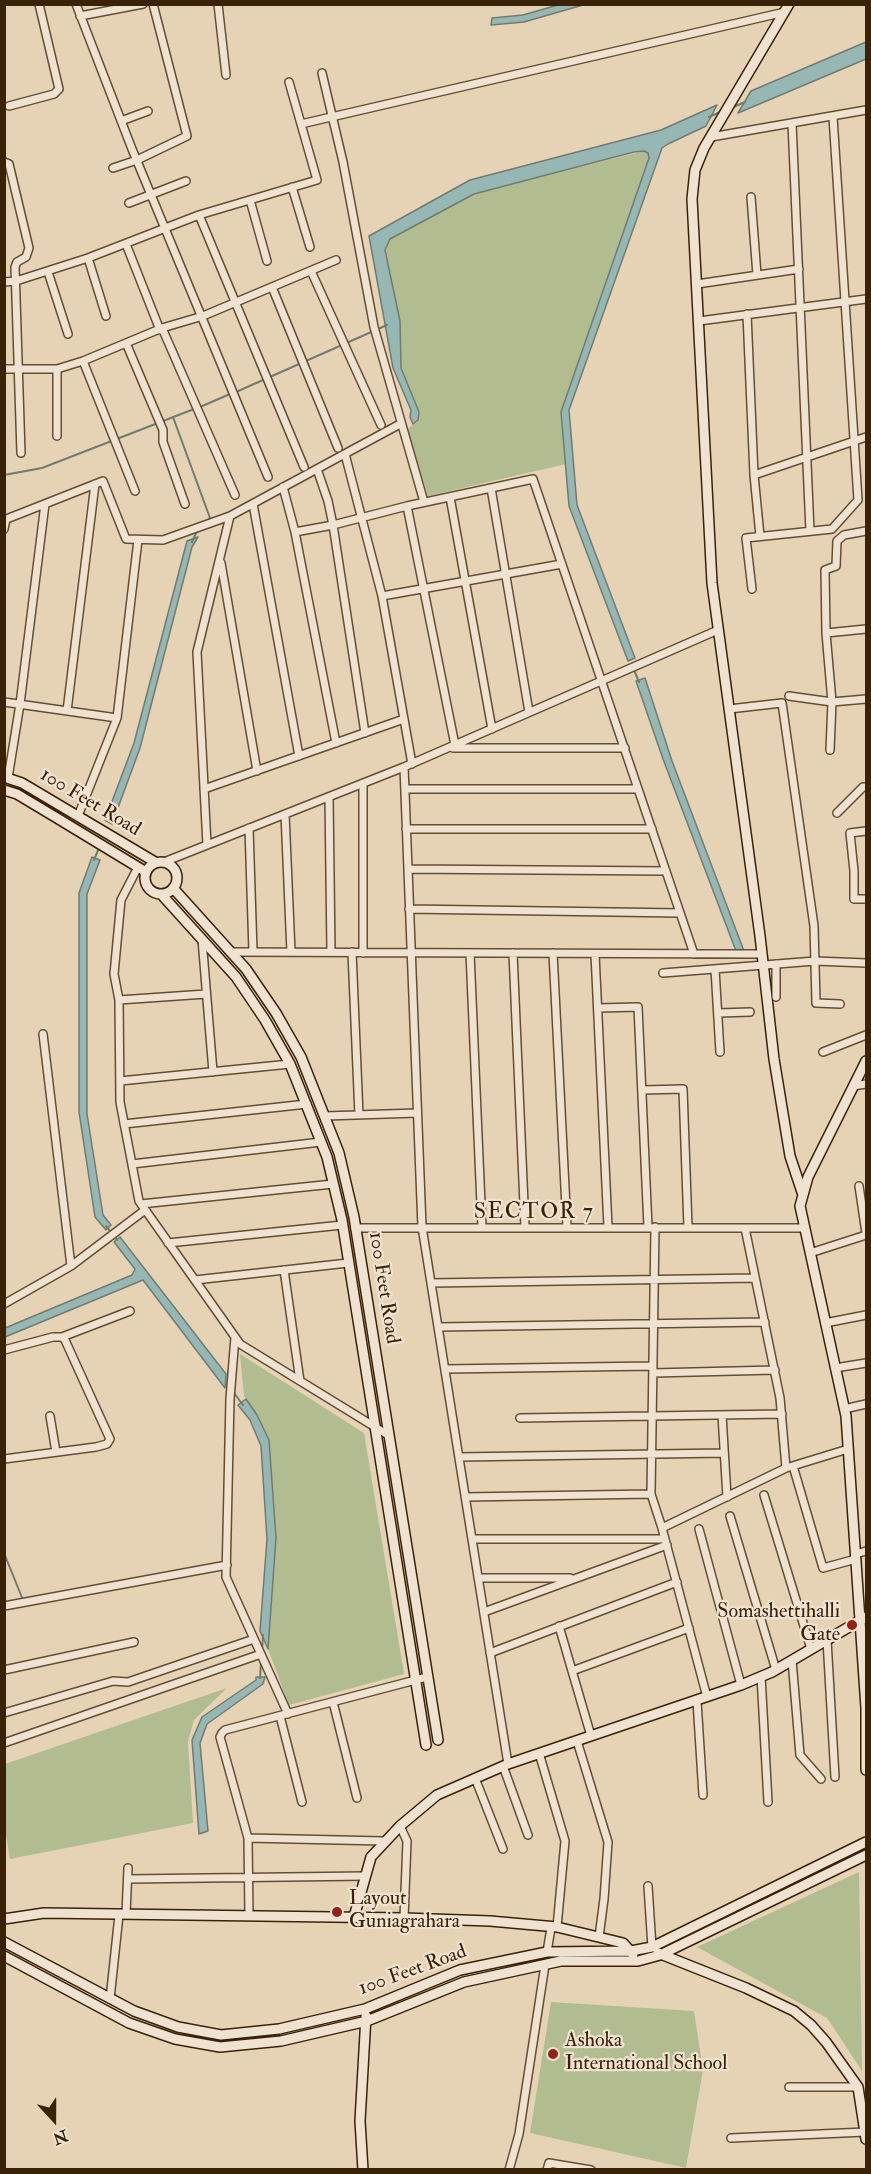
<!DOCTYPE html>
<style>
body{margin:0}
#map{position:relative;width:871px;height:2174px;overflow:hidden;background:#e6d3b6;font-family:"IM FELL Double Pica",serif}
canvas{display:block}
.frame{position:absolute;inset:0;border:6px solid #392207;pointer-events:none}
.north{position:absolute;left:24px;top:2090px;width:60px;height:60px;-webkit-text-stroke:4px #efe2d0;paint-order:stroke;rotate:159deg;font-size:16px;font-weight:700;line-height:24px;text-align:center;color:#392207}
.north::after{content:'';display:block;margin:auto;width:21px;height:27px;background:#392207;clip-path:polygon(50% 0,100% 100%,50% 72%,0 100%)}
</style>
<div id="map">
<canvas width="871" height="2174"></canvas>
<div class="frame"></div>
<div class="north">N</div>
</div>
<script>
const ctx = document.querySelector('canvas').getContext('2d');
ctx.lineJoin = 'round';
function fillPath(path, color) {
  ctx.fillStyle = color;
  ctx.fill(path, 'evenodd');
}
function shape(rows) {
  const path = new Path2D();
  for (const r of rows) {
    if (r.length === 3) {
      path.moveTo(r[0] + r[2], r[1]);
      path.arc(r[0], r[1], r[2], 0, 2 * Math.PI);
      continue;
    }
    path.moveTo(r[0], r[1]);
    for (let i = 2; i < r.length; i += 2) path.lineTo(r[i], r[i + 1]);
  }
  return path;
}
function stroke(path, color, width, dash) {
  ctx.strokeStyle = color;
  ctx.lineWidth = width;
  ctx.lineCap = dash ? 'butt' : 'round';
  ctx.setLineDash(dash || []);
  ctx.stroke(path);
}
function label(font, color, halo, rows, align = 'center') {
  ctx.font = font + ' "IM FELL Double Pica",serif';
  ctx.lineWidth = 4.5;
  ctx.setLineDash([]);
  ctx.textBaseline = 'middle';
  ctx.strokeStyle = halo;
  ctx.fillStyle = color;
  for (const [text, x, y, turn = 0] of rows) {
    ctx.save();
    ctx.translate(x, y);
    ctx.rotate((+turn || 0) * Math.PI / 180);
    ctx.textAlign = isNaN(turn) ? turn : align;
    if (halo) ctx.strokeText(text, 0, 0);
    ctx.fillText(text, 0, 0);
    ctx.restore();
  }
}
fillPath(shape([
 [644,151,648,153,649,158,561,412,566,464,428,496,407,430,418,420,419,412,401,368,400,321,385,250,386,244,390,239,474,194],
 [240,1354,364,1433,404,1674,289,1705,268,1649,276,1538,269,1440,257,1415,244,1396],
 [227,1688,194,1720,188,1742,193,1823,10,1859,5,1829,5,1764],
 [859,1872,862,2071,827,2018,697,1947],
 [551,2002,694,2011,703,2070,686,2168,530,2133]
]), '#b1bd91');
const water = shape([
 [558,5,583,5,524,22,491,25,492,18,523,15,558,5],
 [866,42,866,59,738,113,751,91,866,42],
 [717,105,706,126,668,144,662,148,569,410,577,505,635,658,628,661,569,506,561,412,649,158,648,153,644,151,634,152,474,194,390,239,385,250,400,321,401,368,419,412,418,420,413,424,410,417,411,410,393,368,369,236,470,180,661,130,717,105],
 [198,537,192,547,140,748,112,824,105,820,134,743,187,541,198,537],
 [645,678,672,761,744,951,736,951,663,759,636,681,645,678],
 [92,857,100,860,87,894,87,1114,103,1215,111,1225,106,1230,95,1217,79,1112,79,893,92,857],
 [120,1237,226,1374,225,1388,143,1280,5,1337,5,1328,132,1275,135,1269,114,1242,120,1237],
 [246,1399,257,1415,269,1440,276,1538,268,1649,260,1631,267,1539,261,1446,250,1420,238,1405,246,1399],
 [256,1677,265,1677,263,1684,207,1724,200,1743,208,1831,199,1834,192,1740,202,1717,256,1680,256,1677]
]);
fillPath(water, '#97b7b4');
stroke(water, '#717b6f', 1.5);
stroke(shape([
 [731,108,745,102],
 [709,117,720,112],
 [236,392,387,325],
 [200,407,230,394],
 [173,417,210,518,205,523],
 [4,475,42,468,194,409],
 [192,542,197,531],
 [634,670,639,682],
 [94,860,99,848],
 [106,1226,117,1240],
 [234,1393,243,1405],
 [4,1553,23,1600],
 [262,1651,263,1635],
 [260,1678,261,1662]
]), '#717b6f', 2);
const street = shape([
 [76,4,132,149,268,477],
 [218,4,226,75],
 [80,16,143,4],
 [322,73,343,162,374,327,424,502],
 [289,82,317,180,199,215,304,467],
 [9,106,54,94,59,89,39,4],
 [121,121,148,111],
 [792,123,810,531],
 [301,124,785,12],
 [711,137,866,110],
 [4,162,9,164,29,248,26,257,17,262,15,267,21,453],
 [113,168,137,160,187,136,153,4],
 [292,187,310,247],
 [751,197,757,275],
 [250,200,267,261],
 [129,203,186,181],
 [126,244,160,330],
 [88,258,106,316],
 [311,271,381,425],
 [48,272,68,334],
 [4,282,16,281,88,258,199,215],
 [697,284,799,269],
 [272,287,338,448],
 [747,314,754,475,760,536],
 [699,321,866,299],
 [162,328,235,495],
 [126,343,163,430,163,442,185,504],
 [83,361,135,491],
 [4,369,57,369,83,361,162,328,203,316,336,260],
 [57,436,57,369],
 [345,454,382,596,412,764],
 [317,469,328,501,333,525,365,733],
 [754,475,866,437],
 [283,487,295,532,336,743],
 [491,488,529,712],
 [450,497,492,729],
 [253,504,299,756],
 [407,506,455,745],
 [4,520,103,481,126,539,163,540,230,516,400,424],
 [4,529,6,519],
 [295,532,333,525,407,506,533,479,694,954],
 [221,563,257,771],
 [752,589,746,538,832,529,858,500,833,117],
 [382,596,562,564],
 [826,633,866,629],
 [789,696,832,702,866,699],
 [4,702,117,718],
 [729,709,782,703,814,926,816,1003,840,1004],
 [67,711,95,484],
 [453,748,625,748],
 [830,750,832,702,826,633,825,570,836,566,837,541,844,535,866,531],
 [404,767,422,1227,508,1764],
 [8,778,20,704,45,504],
 [204,789,404,719],
 [405,789,638,789],
 [329,797,331,952],
 [837,813,863,787,866,787],
 [285,814,291,952],
 [78,816,117,718,138,540],
 [249,828,253,952],
 [406,829,652,829],
 [866,831,850,833,854,871,854,899,866,899],
 [207,845,197,652,230,516],
 [164,862,404,767,718,630],
 [138,867,121,900,114,974,119,1000,120,1102,139,1201,240,1344,388,1435],
 [408,869,666,871],
 [409,909,680,913],
 [202,939,213,1072],
 [230,952,762,954],
 [352,952,359,1115],
 [363,953,363,783],
 [470,953,482,1227],
 [513,953,525,1227],
 [553,953,567,1227],
 [595,954,608,1227],
 [776,964,776,997],
 [715,969,720,1052],
 [663,973,815,961,866,963],
 [119,1000,206,994],
 [598,1008,638,1007,648,1227],
 [718,1013,750,1012],
 [43,1034,71,1266],
 [823,1052,866,1035],
 [120,1081,290,1064],
 [853,1086,866,1084],
 [642,1090,683,1089,688,1227],
 [325,1116,417,1113],
 [124,1124,307,1104],
 [132,1164,321,1142],
 [859,1186,866,1233],
 [141,1204,333,1184],
 [655,1227,651,1494,662,1528,707,1697],
 [355,1228,804,1228],
 [745,1228,780,1398,786,1468],
 [168,1243,342,1225],
 [810,1253,866,1235],
 [284,1270,300,1381],
 [195,1280,348,1263],
 [431,1283,755,1278],
 [4,1304,71,1266,145,1210],
 [825,1323,866,1315],
 [438,1327,765,1322],
 [62,1337,130,1311],
 [235,1337,230,1399,226,1577,288,1714],
 [4,1350,53,1337,62,1337,65,1340,110,1439,107,1444,96,1447,4,1459],
 [835,1368,866,1363],
 [445,1369,653,1366],
 [653,1373,775,1370],
 [844,1409,866,1404],
 [722,1415,727,1497],
 [50,1416,56,1452],
 [520,1418,782,1414],
 [459,1457,724,1453],
 [793,1466,823,1568,856,1559],
 [764,1495,811,1649],
 [465,1497,651,1494],
 [730,1516,776,1670],
 [662,1528,786,1468,848,1449],
 [699,1529,741,1685],
 [472,1539,665,1539],
 [856,1554,866,1551],
 [478,1578,570,1578],
 [4,1606,227,1565],
 [484,1612,667,1545],
 [559,1626,591,1736],
 [827,1640,835,1777],
 [490,1653,677,1582],
 [792,1660,800,1755,821,1779],
 [4,1670,134,1642],
 [572,1671,689,1628],
 [761,1676,768,1802],
 [697,1701,703,1795],
 [333,1702,357,1798],
 [4,1713,113,1681,128,1682,254,1639],
 [280,1716,302,1802],
 [577,1741,608,1842,604,1899,599,1937],
 [4,1743,261,1654],
 [539,1753,565,1841,557,1927],
 [503,1766,528,1835],
 [475,1778,503,1849],
 [400,1826,407,1841,404,1918],
 [248,1838,384,1841],
 [128,1879,365,1876],
 [648,1886,652,1947],
 [126,1914,128,1868],
 [249,1916,248,1838,220,1737,222,1733,225,1730,427,1677],
 [547,1952,551,1928],
 [110,1999,119,1915],
 [789,2087,858,2087],
 [731,2138,865,2132],
 [509,2170,519,2134,545,1965],
 [547,2170,549,2163,591,2170]
]);
const secondary = shape([
 [789,4,704,148,695,170,692,199,712,583,760,936,774,1059,790,1156,803,1195],
 [4,777,22,783,155,862],
 [4,790,17,794,57,818,146,872],
 [161,878,16],
 [173,888,246,969,276,1013,301,1057,339,1153,354,1217,438,1740],
 [161,894,236,977,265,1020,290,1064,327,1157,342,1220,426,1745],
 [866,1061,808,1177,800,1206,846,1416,866,1708,866,1770],
 [354,1917,371,1857,400,1826,437,1795,508,1764,741,1685,772,1672,866,1617],
 [4,1919,44,1913,404,1918,490,1921,557,1927,623,1943,633,1954],
 [4,1942,134,2011,178,2027,221,2035,279,2029,365,2009,460,1970,547,1952,631,1951,652,1947,866,1842],
 [658,1953,746,1988,794,2011,811,2025,826,2042,858,2087,866,2139],
 [4,1956,129,2023,175,2039,220,2047,281,2041,367,2021,464,1982,561,1961,638,1961,660,1955,866,1855],
 [363,2170,360,2121,366,2016]
]);
stroke(street, '#644e33', 10);
stroke(secondary, '#392207', 12);
stroke(street, '#efe2d0', 7);
stroke(secondary, '#efe2d0', 9);
for (const [x, y, r, color] of [
 [852,1625,6,"#8f2418"],
 [337,1912,6,"#8f2418"],
 [553,2054,6,"#8f2418"]
]) {
  const dot = new Path2D();
  dot.arc(x, y, r, 0, 2 * Math.PI);
  ctx.fillStyle = color;
  ctx.fill(dot);
  stroke(dot, '#efe2d0', 2);
}
label('20px', '#392207', '#efe2d0', [
 ["100 Feet Road",90,803,31],
 ["100 Feet Road",383,1288,81],
 ["100 Feet Road",413,1971,-20]
]);
label('20px', '#392207', '#efe2d0', [
 ["Somashettihalli",840,1613,"right"],
 ["Gate",840,1636,"right"],
 ["Layout",349,1900],
 ["Guniagrahara",349,1923],
 ["Ashoka",565,2042],
 ["International School",565,2065]
], 'left');
ctx.letterSpacing = '1.5px';
label('22px', '#392207', '#efe2d0', [
 ["SECTOR 7",534,1213]
]);
ctx.letterSpacing = '0px';
</script>
